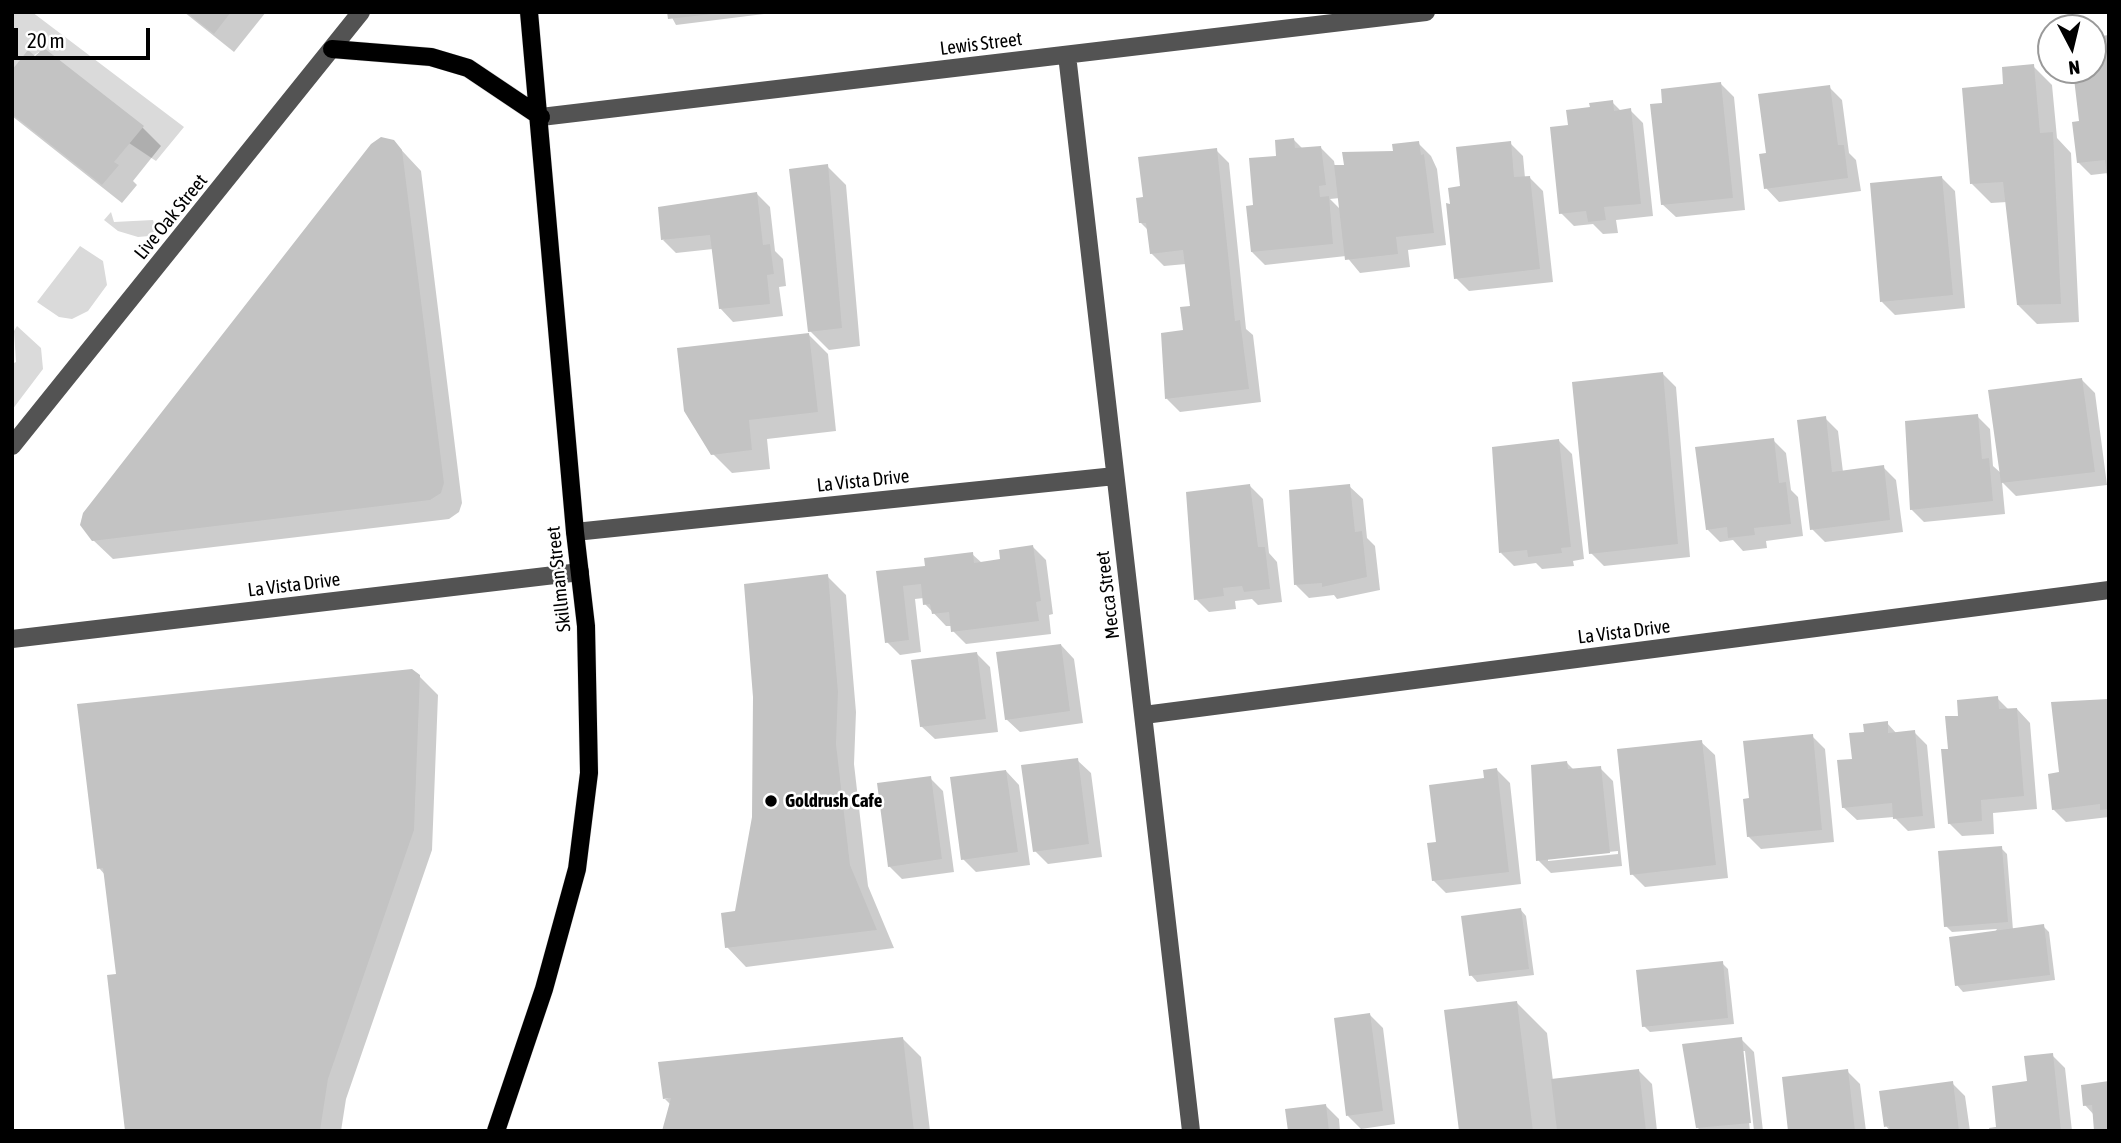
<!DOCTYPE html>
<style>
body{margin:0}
#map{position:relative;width:2121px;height:1143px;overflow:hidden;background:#fff;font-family:"Asap Condensed",sans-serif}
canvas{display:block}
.frame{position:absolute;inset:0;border:14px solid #000;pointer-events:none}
.north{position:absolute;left:2037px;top:14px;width:70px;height:70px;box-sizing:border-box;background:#fff;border:2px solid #999;border-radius:50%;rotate:173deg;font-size:19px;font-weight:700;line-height:28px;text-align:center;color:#000}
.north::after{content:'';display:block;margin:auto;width:24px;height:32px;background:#000;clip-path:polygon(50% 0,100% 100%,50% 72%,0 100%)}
.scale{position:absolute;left:14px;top:28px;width:136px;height:32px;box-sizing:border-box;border:4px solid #000;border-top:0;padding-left:9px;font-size:21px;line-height:24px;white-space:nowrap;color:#000;-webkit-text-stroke:5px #fff;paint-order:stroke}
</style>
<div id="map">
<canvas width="2121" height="1143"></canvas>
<div class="frame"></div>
<div class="north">N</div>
<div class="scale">20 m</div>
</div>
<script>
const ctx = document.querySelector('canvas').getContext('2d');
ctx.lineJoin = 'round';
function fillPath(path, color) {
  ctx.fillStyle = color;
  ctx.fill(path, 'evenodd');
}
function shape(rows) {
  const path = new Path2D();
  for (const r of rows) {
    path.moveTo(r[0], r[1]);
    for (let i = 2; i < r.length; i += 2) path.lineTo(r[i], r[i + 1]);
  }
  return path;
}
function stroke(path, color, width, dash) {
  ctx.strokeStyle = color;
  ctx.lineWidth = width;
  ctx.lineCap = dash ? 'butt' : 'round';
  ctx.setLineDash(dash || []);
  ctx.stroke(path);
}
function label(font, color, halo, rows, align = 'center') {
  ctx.font = font + ' "Asap Condensed",sans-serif';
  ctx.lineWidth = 5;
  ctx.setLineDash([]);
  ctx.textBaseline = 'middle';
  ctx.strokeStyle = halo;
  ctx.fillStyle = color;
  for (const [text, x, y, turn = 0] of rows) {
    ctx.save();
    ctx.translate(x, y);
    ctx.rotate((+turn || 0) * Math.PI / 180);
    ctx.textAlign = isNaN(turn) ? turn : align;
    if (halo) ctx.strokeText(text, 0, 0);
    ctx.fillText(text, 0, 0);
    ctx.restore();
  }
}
fillPath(shape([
 [12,12,32,12,184,127,156,161,129,143,139,130,39,52,12,70],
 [111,212,114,222,153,220,156,230,149,236,138,237,118,231,104,220],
 [80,246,103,261,107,285,88,311,72,319,59,317,37,302],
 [17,326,41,348,43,369,12,410,12,364,16,362,14,331]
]), '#dadada');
fillPath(shape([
 [184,12,266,12,234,52],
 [669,12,780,12,676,25],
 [2093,39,2108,173,2091,175,2078,162,2081,122,2075,70,2093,70],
 [2033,66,2052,85,2057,138,2071,153,2079,322,2037,324,2018,305,2007,202,1991,203,1972,184,2005,86],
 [12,73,142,127,161,146,133,181,137,185,122,203,12,116],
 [1721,84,1734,97,1745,210,1676,217,1662,204,1664,105],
 [1829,87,1842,100,1849,153,1856,160,1861,191,1779,202,1766,188,1768,155],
 [1612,102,1621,111,1630,110,1643,123,1653,216,1616,220,1618,233,1603,234,1593,224,1574,226,1561,213,1569,126,1592,109],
 [1294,140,1303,149,1321,148,1334,161,1335,167,1395,153,1418,143,1431,156,1437,169,1446,245,1408,250,1410,267,1360,273,1346,256,1265,265,1252,252,1255,206,1278,157],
 [1340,198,1341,210,1330,199],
 [393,141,421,171,462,503,459,512,449,519,113,559,93,540],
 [1510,143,1523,156,1525,178,1530,178,1543,191,1553,282,1469,291,1456,278,1452,205,1462,188],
 [1216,150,1229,163,1246,329,1253,335,1261,402,1180,412,1167,399,1192,308,1186,264,1164,266,1151,253,1148,230,1141,223,1144,199],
 [827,166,846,185,860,346,829,350,810,331],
 [1942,178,1955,191,1965,308,1895,315,1882,302],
 [757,194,770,207,775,251,783,259,786,286,779,287,783,316,733,322,720,308,713,249,676,253,663,240],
 [809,335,828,354,836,431,767,439,770,469,732,473,713,454],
 [1663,374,1676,387,1690,557,1604,566,1591,553],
 [2082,380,2095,393,2107,485,2016,496,2002,482,2005,514,1924,522,1911,509,1977,416,1990,429,1993,466,2002,474],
 [1825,418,1838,431,1843,472,1883,467,1896,480,1903,532,1825,542,1812,529],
 [1773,440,1786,453,1791,490,1798,497,1803,536,1766,541,1767,548,1743,551,1733,540,1720,542,1707,529],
 [1559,441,1572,454,1584,559,1573,561,1574,566,1542,569,1536,563,1514,566,1501,553],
 [1250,486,1263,499,1269,553,1277,562,1282,602,1258,605,1252,599,1235,601,1236,609,1209,612,1196,599],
 [1349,486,1363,499,1367,538,1375,546,1380,590,1337,599,1334,595,1309,598,1296,585],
 [1033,547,1046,560,1053,614,1049,615,1051,634,966,644,953,631,952,626,946,626,925,604,924,598,915,599,921,652,900,655,887,642,878,573,927,567,972,554,982,563,1002,561],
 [827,576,846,595,856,712,854,764,868,886,894,948,746,967,727,947],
 [1061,645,1074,659,1083,723,1020,732,1006,719],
 [977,654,990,667,998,732,935,739,921,726],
 [419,676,438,695,432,850,346,1099,341,1131,127,1131,118,975,106,876,99,868],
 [1997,698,2009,710,2017,709,2030,723,2037,809,1993,813,1994,834,1962,836,1949,823,1950,751,1960,717],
 [2109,701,2109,817,2066,822,2053,809,2061,774],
 [1887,723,1897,734,1914,732,1927,745,1935,828,1908,831,1894,817,1857,820,1843,807,1866,733],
 [1812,736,1825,749,1834,842,1761,849,1748,836],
 [1701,742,1715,755,1728,878,1645,887,1632,874],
 [1077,760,1091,773,1102,857,1048,864,1035,851],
 [1567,763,1574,770,1600,768,1613,781,1622,866,1551,873,1538,860],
 [1618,851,1618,854,1548,861,1548,858],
 [1497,770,1510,783,1521,884,1446,893,1433,880,1438,844],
 [1006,771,1019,785,1030,865,976,872,963,859],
 [930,778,943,791,954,872,902,879,889,866],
 [2001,848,2007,854,2013,930,2043,926,2049,932,2055,980,1963,992,1957,985,1997,929,1952,932,1946,926],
 [1520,909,1526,916,1534,975,1477,982,1471,975],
 [1722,963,1728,969,1734,1024,1650,1032,1644,1026],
 [1516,1002,1547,1033,1553,1081,1639,1071,1652,1084,1657,1131,1461,1131],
 [1370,1015,1383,1028,1395,1124,1361,1129,1348,1116],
 [902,1038,921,1057,930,1131,664,1131,671,1105,665,1099],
 [1741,1039,1754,1052,1763,1131,1754,1131,1745,1051,1741,1051,1750,1131,1701,1131,1697,1127],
 [2052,1055,2065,1068,2072,1131,1991,1131,1998,1128],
 [1847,1071,1860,1084,1866,1131,1789,1131],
 [1952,1083,1965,1096,1970,1131,1890,1131,1886,1126],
 [2109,1083,2094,1115,2085,1105],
 [1326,1106,1339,1119,1340,1131,1290,1131]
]), '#0003');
fillPath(shape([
 [186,12,231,12,214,34],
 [667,12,713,12,713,14,668,19],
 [2109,35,2109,176,2107,176,2105,160,2077,163,2072,122,2079,121,2073,70,2093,70,2093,37],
 [44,48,144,126,114,162,119,165,102,185,12,114,12,70,28,50,35,56],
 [2034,64,2040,133,2053,132,2061,304,2017,305,2003,182,1970,184,1962,88,2003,84,2002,67],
 [1721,82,1733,198,1661,205,1650,104,1662,103,1661,89],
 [1830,85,1838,145,1844,145,1848,178,1764,189,1759,154,1766,153,1758,94],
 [1613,100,1614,111,1631,108,1641,204,1604,207,1606,220,1588,222,1586,211,1559,214,1550,127,1568,125,1566,110,1590,107,1589,103],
 [381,137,394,140,402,150,444,483,441,493,430,500,92,541,80,525,83,513,371,144],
 [1294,138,1295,148,1321,146,1326,185,1319,186,1320,197,1329,196,1333,244,1251,252,1246,206,1253,205,1249,158,1276,156,1275,140],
 [1419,141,1421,155,1424,154,1434,233,1396,237,1398,254,1345,260,1334,165,1344,165,1342,152,1393,151,1392,144],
 [1511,141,1514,177,1530,176,1540,269,1454,279,1446,203,1450,204,1448,188,1460,186,1456,147],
 [1217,148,1235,321,1240,320,1249,389,1165,399,1161,333,1183,330,1180,307,1190,306,1183,250,1150,254,1146,223,1139,223,1136,198,1143,197,1138,157],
 [828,164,842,328,808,332,789,169],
 [1942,176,1953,295,1880,302,1870,183],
 [757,192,763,245,770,244,774,274,767,275,770,304,719,309,710,235,661,240,658,207],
 [809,333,818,412,749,420,752,450,711,455,684,411,677,348],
 [1663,372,1678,544,1589,554,1572,382],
 [2082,378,2095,472,2001,483,1988,390],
 [1978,414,1982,459,1989,458,1993,501,1910,510,1905,421],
 [1826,416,1832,472,1884,465,1890,520,1810,530,1797,420],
 [1774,438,1779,483,1786,482,1791,524,1754,528,1755,535,1728,538,1727,527,1706,530,1695,447],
 [1559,439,1571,547,1561,548,1562,553,1528,557,1527,550,1499,553,1492,447],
 [1250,484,1258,547,1265,547,1270,589,1244,592,1242,586,1223,588,1224,596,1194,600,1186,492],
 [1350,484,1355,532,1362,531,1367,577,1322,587,1322,583,1294,585,1289,490],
 [1033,545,1041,601,1036,602,1039,621,951,632,949,612,932,614,930,604,923,605,921,584,903,586,909,640,885,643,876,571,925,566,924,558,973,552,974,563,1000,559,999,550],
 [828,574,838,692,836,744,850,865,877,930,725,948,721,913,735,911,752,817,753,697,744,584],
 [1061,644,1070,711,1005,720,996,652],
 [977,652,986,719,920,727,911,660],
 [412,669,420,675,414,830,328,1079,320,1131,125,1131,107,975,116,974,103,868,97,869,77,704],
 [1998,696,1999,709,2017,708,2024,796,1981,800,1982,821,1948,824,1941,749,1948,749,1945,716,1958,716,1957,700],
 [2109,699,2109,809,2100,810,2100,804,2052,810,2048,774,2059,772,2051,702],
 [1888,721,1888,733,1915,730,1923,816,1893,819,1892,803,1842,808,1837,760,1852,759,1849,733,1864,732,1863,724],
 [1813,734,1822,830,1747,837,1743,799,1749,798,1743,741],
 [1702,740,1716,865,1630,875,1617,749],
 [1078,758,1089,844,1033,852,1021,765],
 [1567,761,1568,769,1601,766,1610,853,1536,861,1531,765],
 [1497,768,1509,872,1432,881,1427,843,1436,842,1429,785,1484,778,1483,770],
 [1006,770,1018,852,961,860,950,777],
 [931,776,942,859,888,867,877,783],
 [2002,846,2008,922,1944,927,1938,851],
 [1521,908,1529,969,1469,976,1461,916],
 [2044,924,2050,975,1955,986,1949,937],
 [1723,961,1728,1018,1642,1027,1636,970],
 [1517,1001,1533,1131,1459,1131,1444,1010],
 [1370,1013,1383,1111,1346,1116,1334,1018],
 [903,1037,914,1131,662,1131,671,1098,663,1099,658,1062],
 [1742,1037,1751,1123,1696,1128,1682,1044],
 [2053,1053,2061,1131,1990,1131,1989,1128,1996,1127,1992,1086,2027,1081,2024,1056],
 [1639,1069,1646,1131,1557,1131,1551,1079],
 [1848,1069,1855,1131,1788,1131,1782,1077],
 [1953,1081,1959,1131,1890,1131,1889,1126,1884,1127,1879,1091],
 [2109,1081,2109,1131,2094,1131,2092,1105,2083,1106,2081,1085],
 [1326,1104,1329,1131,1288,1131,1285,1109]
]), '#c3c3c3');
const major = shape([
 [332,49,431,57,468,68,541,117],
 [496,1131,544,989,577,869,589,773,586,626,575,532,529,12]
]);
stroke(major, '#dbdbdb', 19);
stroke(shape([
 [1067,55,1191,1131],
 [541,117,1426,12],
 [12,446,361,12],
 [575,532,1115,476],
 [12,639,580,572],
 [1144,715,2109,590]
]), '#535353', 18);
stroke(major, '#000', 18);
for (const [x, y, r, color] of [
 [771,801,7,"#000"]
]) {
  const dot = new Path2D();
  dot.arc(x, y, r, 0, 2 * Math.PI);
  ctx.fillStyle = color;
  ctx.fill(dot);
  stroke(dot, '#fff', 2.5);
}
label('19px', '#000', '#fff', [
 ["Lewis Street",981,44,-7],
 ["Live Oak Street",171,217,-51],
 ["La Vista Drive",863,481,-6],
 ["Skillman Street",559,579,-96],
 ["La Vista Drive",294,585,-7],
 ["Mecca Street",1108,595,-97],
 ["La Vista Drive",1624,632,-7]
]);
label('bold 19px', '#000', '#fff', [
 ["Goldrush Cafe",785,801]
], 'left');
</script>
